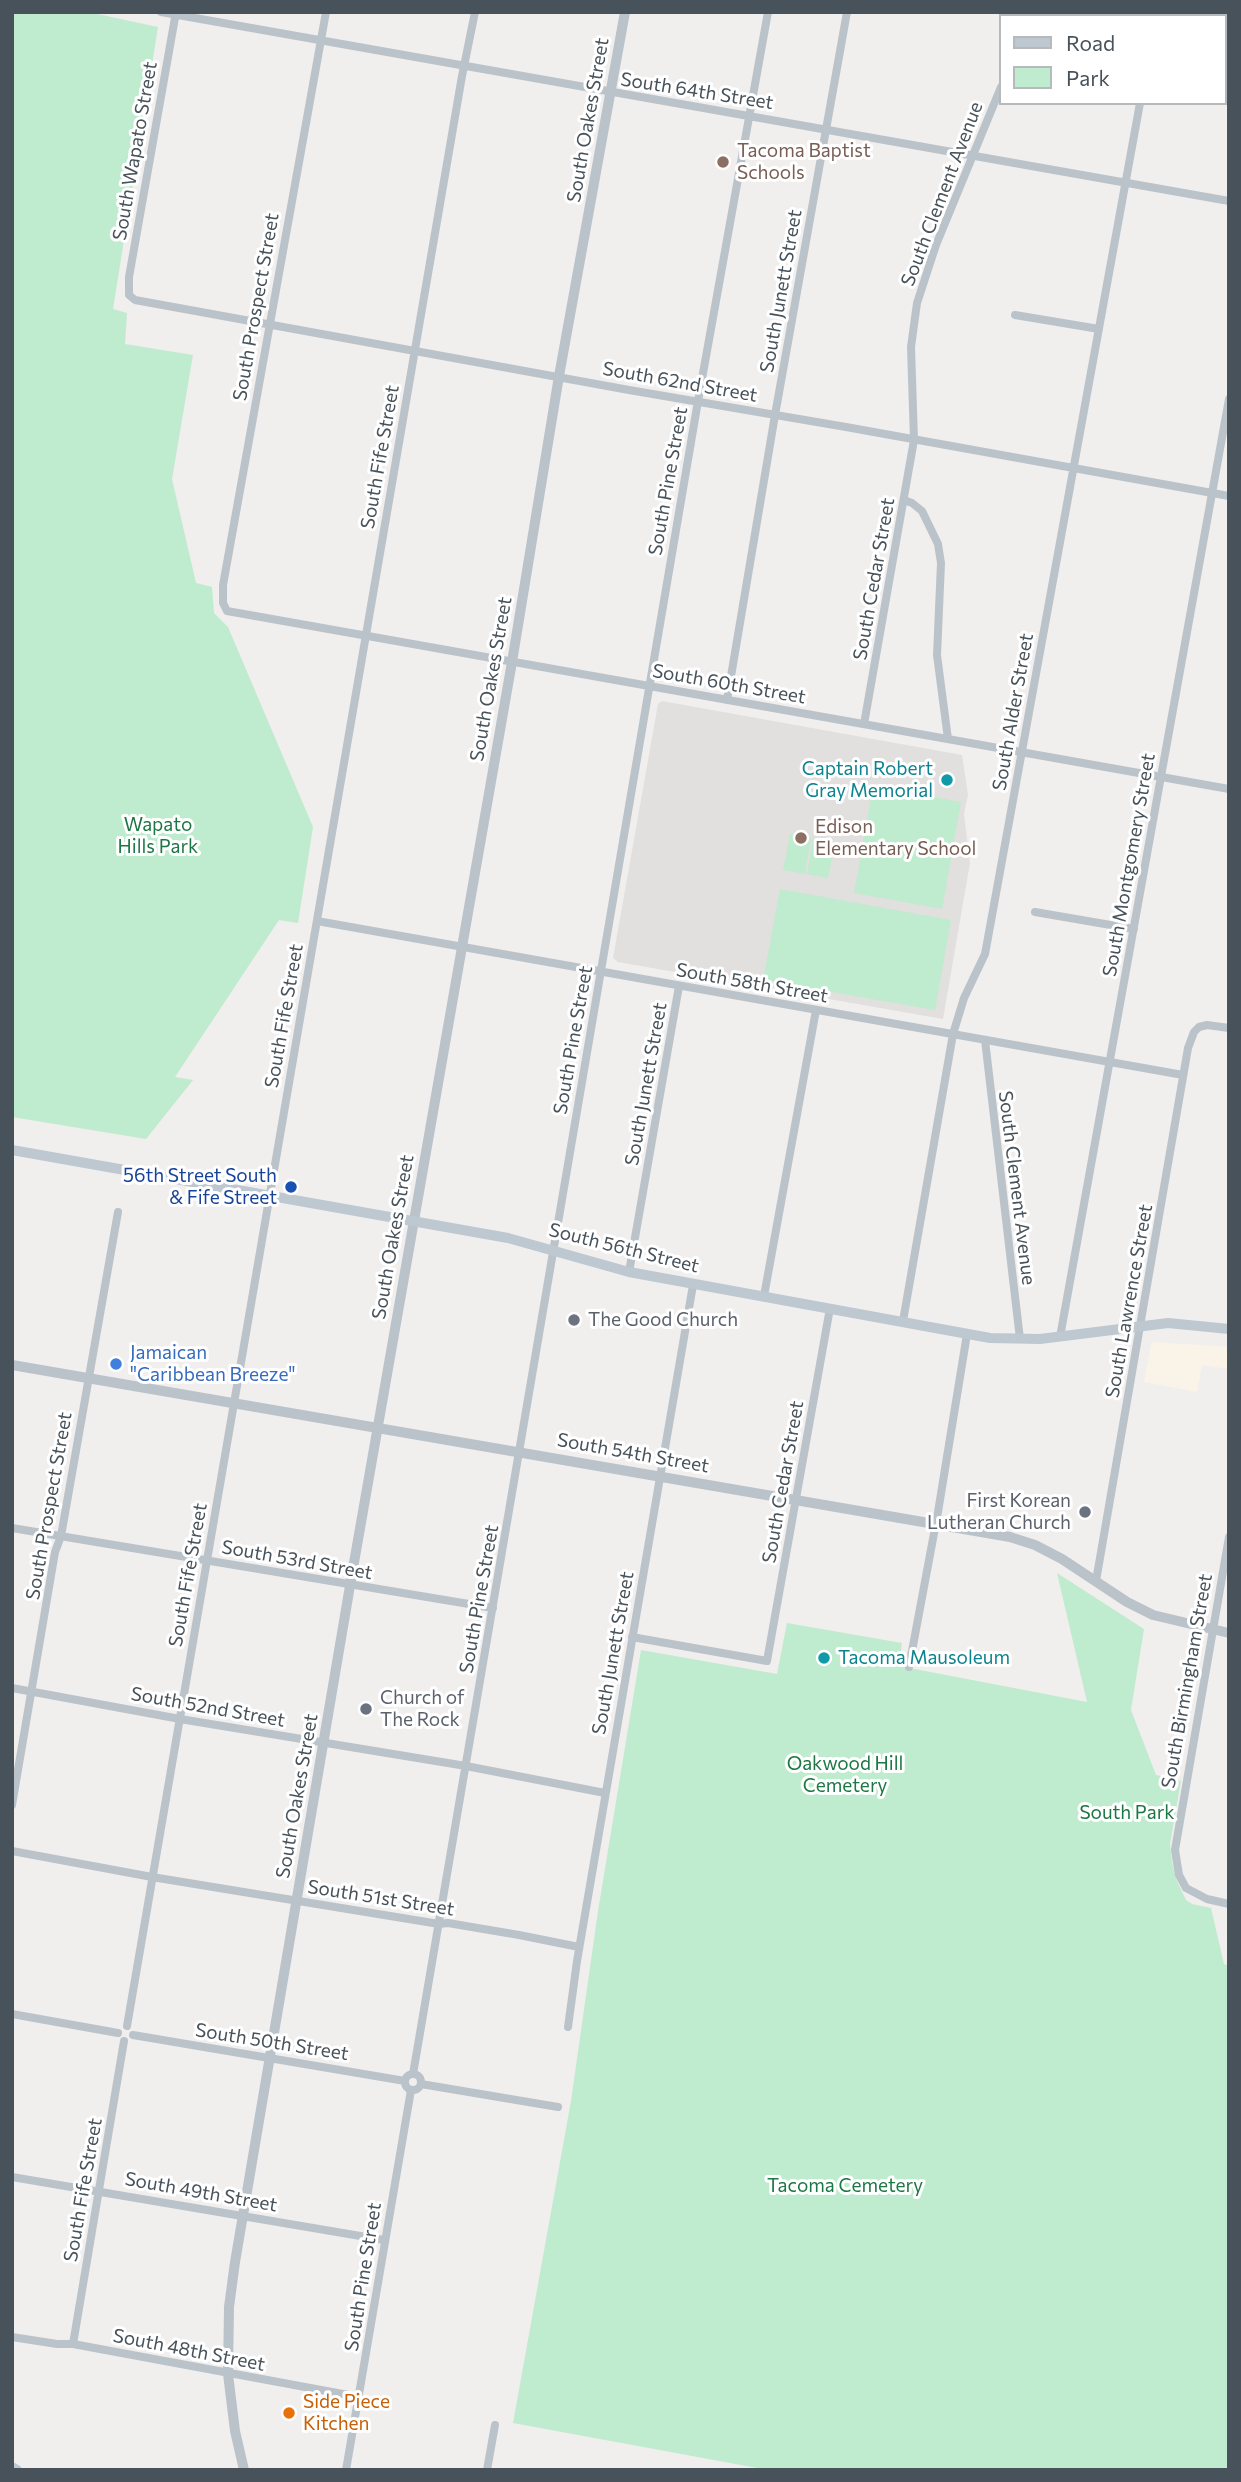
<!DOCTYPE html>
<style>
body{margin:0}
#map{position:relative;width:1241px;height:2482px;overflow:hidden;background:#f1eeee;font-family:Commissioner,sans-serif}
canvas{display:block}
.frame{position:absolute;inset:0;border:14px solid #48525a;pointer-events:none}
.legend{position:absolute;left:999px;top:14px;width:228px;height:91px;box-sizing:border-box;background:#fff;border:2px solid #b6babd;margin:0;padding:9px 12px;list-style:none;font-size:21px;color:#48525a}
.legend li{display:flex;align-items:center;gap:14px;height:35px}
.legend b{width:35px;border:2px solid #b6babd}
</style>
<div id="map">
<canvas width="1241" height="2482"></canvas>
<div class="frame"></div>
<ul class="legend">
<li><b style="height:9px;background:#bdc8d1"></b>Road</li>
<li><b style="height:19px;background:#bfebce"></b>Park</li>
</ul>
</div>
<script>
const ctx = document.querySelector('canvas').getContext('2d');
ctx.lineJoin = 'round';
function fillPath(path, color) {
  ctx.fillStyle = color;
  ctx.fill(path, 'evenodd');
}
function shape(rows) {
  const path = new Path2D();
  for (const r of rows) {
    if (r.length === 3) {
      path.moveTo(r[0] + r[2], r[1]);
      path.arc(r[0], r[1], r[2], 0, 2 * Math.PI);
      continue;
    }
    path.moveTo(r[0], r[1]);
    for (let i = 2; i < r.length; i += 2) path.lineTo(r[i], r[i + 1]);
  }
  return path;
}
function stroke(path, color, width, dash) {
  ctx.strokeStyle = color;
  ctx.lineWidth = width;
  ctx.lineCap = dash ? 'butt' : 'round';
  ctx.setLineDash(dash || []);
  ctx.stroke(path);
}
function label(font, color, halo, rows, align = 'center') {
  ctx.font = font + ' Commissioner,sans-serif';
  ctx.lineWidth = 6;
  ctx.setLineDash([]);
  ctx.textBaseline = 'middle';
  ctx.strokeStyle = halo;
  ctx.fillStyle = color;
  for (const [text, x, y, turn = 0] of rows) {
    ctx.save();
    ctx.translate(x, y);
    ctx.rotate((+turn || 0) * Math.PI / 180);
    ctx.textAlign = isNaN(turn) ? turn : align;
    if (halo) ctx.strokeText(text, 0, 0);
    ctx.fillText(text, 0, 0);
    ctx.restore();
  }
}
fillPath(shape([
 [1154,1342,1229,1347,1229,1369,1202,1365,1197,1392,1144,1382,1151,1345]
]), '#faf4e8');
fillPath(shape([
 [662,701,962,755,968,795,964,814,970,863,943,1019,618,962,613,958,658,704]
]), '#e2dfdf');
fillPath(shape([
 [12,12,88,12,158,27,113,309,127,313,125,344,193,355,172,479,196,583,212,587,214,613,228,627,313,827,298,923,279,920,175,1077,193,1080,146,1139,12,1117],
 [873,786,961,802,942,909,854,893],
 [790,834,811,838,805,874,783,870],
 [813,838,835,842,828,878,807,874],
 [780,889,951,920,935,1010,763,980],
 [1057,1573,1144,1629,1131,1710,1156,1775,1181,1781,1170,1844,1172,1862,1176,1879,1186,1900,1192,1904,1211,1908,1224,1964,1229,1966,1229,2470,768,2470,513,2423,571,2101,598,1911,641,1650,777,1674,787,1623,902,1643,899,1666,1087,1702]
]), '#bfebce');
stroke(shape([
 [161,12,1229,201],
 [176,12,129,277,129,295,135,300,629,390,846,427,1229,496],
 [326,12,223,585,223,603,227,611,1229,789],
 [1033,16,1035,12],
 [1156,16,1157,12],
 [1015,315,1099,329],
 [904,500,912,503,922,511,938,544,941,563,937,655,948,739],
 [727,700,775,415,847,12],
 [864,724,914,440,911,347,917,303,936,245,1001,87],
 [1035,912,1134,929],
 [317,921,1183,1075],
 [985,1040,1020,1339],
 [629,1272,679,986],
 [764,1296,816,1010],
 [903,1321,953,1034,964,998,985,954,1140,103],
 [1060,1337,1229,399],
 [12,1528,493,1608],
 [1229,1537,1175,1850,1179,1875,1186,1888,1207,1899,1229,1904],
 [1096,1581,1188,1048,1194,1032,1199,1027,1207,1025,1229,1028],
 [632,1637,767,1661,830,1308],
 [909,1667,938,1512,967,1334],
 [12,1688,180,1719,466,1766,605,1793],
 [12,1805,55,1552,61,1536,118,1212],
 [12,1851,152,1877,439,1924,448,1923,519,1935,579,1947],
 [12,2014,118,2033],
 [127,2026,462,76,475,12],
 [568,2027,577,1961,693,1285],
 [133,2035,405,2081],
 [413,2082,8],
 [413,2074,698,401,768,12],
 [421,2084,558,2107],
 [12,2177,384,2240],
 [12,2337,57,2344,73,2344,359,2397],
 [73,2344,124,2041],
 [346,2470,411,2090],
 [487,2470,495,2425]
]), '#bbc3ca', 8);
stroke(shape([
 [12,1365,1010,1537,1035,1545,1062,1559,1127,1602,1153,1615,1229,1633],
 [244,2470,235,2431,228,2374,229,2307,235,2262,352,1574,512,662,559,376,625,12]
]), '#bbc3ca', 10);
stroke(shape([
 [12,1150,508,1238,629,1272,990,1338,1040,1339,1168,1323,1229,1329],
 [12,2467,17,2470]
]), '#bdc8d1', 10);
for (const [x, y, r, color] of [
 [723,162,7,"#8d6e63"],
 [947,780,7,"#0f9aa8"],
 [801,838,7,"#8d6e63"],
 [291,1187,7,"#1a4fb4"],
 [574,1320,7,"#6b7280"],
 [116,1364,7,"#3f7fe0"],
 [1085,1512,7,"#6b7280"],
 [824,1658,7,"#0f9aa8"],
 [366,1709,7,"#6b7280"],
 [289,2413,7,"#e8710a"]
]) {
  const dot = new Path2D();
  dot.arc(x, y, r, 0, 2 * Math.PI);
  ctx.fillStyle = color;
  ctx.fill(dot);
  stroke(dot, '#fff', 2.5);
}
label('19px', '#48525a', '#fff', [
 ["South 64th Street",697,91,9],
 ["South Oakes Street",588,120,-80],
 ["South Wapato Street",135,151,-80],
 ["South Clement Avenue",942,194,-69],
 ["South Junett Street",781,291,-80],
 ["South Prospect Street",256,307,-80],
 ["South 62nd Street",680,382,10],
 ["South Fife Street",380,457,-80],
 ["South Pine Street",668,481,-80],
 ["South Cedar Street",874,579,-80],
 ["South Oakes Street",491,679,-80],
 ["South 60th Street",729,684,10],
 ["South Alder Street",1013,712,-80],
 ["South Montgomery Street",1129,865,-80],
 ["South 58th Street",752,983,10],
 ["South Fife Street",284,1016,-80],
 ["South Pine Street",573,1040,-80],
 ["South Junett Street",646,1084,-80],
 ["South Clement Avenue",1017,1188,83],
 ["South Oakes Street",393,1237,-80],
 ["South 56th Street",624,1248,14],
 ["South Lawrence Street",1129,1301,-80],
 ["South 54th Street",633,1453,10],
 ["South Cedar Street",783,1482,-80],
 ["South Prospect Street",49,1506,-80],
 ["South 53rd Street",297,1560,10],
 ["South Fife Street",188,1575,-80],
 ["South Pine Street",479,1599,-80],
 ["South Junett Street",613,1653,-80],
 ["South Birmingham Street",1187,1681,-80],
 ["South 52nd Street",208,1707,10],
 ["South Oakes Street",297,1796,-80],
 ["South 51st Street",381,1898,9],
 ["South 50th Street",272,2042,9],
 ["South Fife Street",83,2190,-80],
 ["South 49th Street",201,2192,10],
 ["South Pine Street",363,2277,-81],
 ["South 48th Street",189,2350,11]
]);
label('19px', '#785e54', '#fff', [
 ["Tacoma Baptist",737,151],
 ["Schools",737,173],
 ["Edison",815,827],
 ["Elementary School",815,849]
], 'left');
label('19px', '#0d838f', '#fff', [
 ["Captain Robert",933,769],
 ["Gray Memorial",933,791],
 ["Tacoma Mausoleum",838,1658,"left"]
], 'right');
label('19px', '#1d7745', '#fff', [
 ["Wapato",158,825],
 ["Hills Park",158,847],
 ["Oakwood Hill",845,1764],
 ["Cemetery",845,1786],
 ["South Park",1127,1813],
 ["Tacoma Cemetery",845,2186]
]);
label('19px', '#164399', '#fff', [
 ["56th Street South",277,1176],
 ["& Fife Street",277,1198]
], 'right');
label('19px', '#5b616d', '#fff', [
 ["The Good Church",588,1320],
 ["First Korean",1071,1501,"right"],
 ["Lutheran Church",1071,1523,"right"],
 ["Church of",380,1698],
 ["The Rock",380,1720]
], 'left');
label('19px', '#366cbe', '#fff', [
 ["Jamaican",130,1353],
 ["\"Caribbean Breeze\"",130,1375]
], 'left');
label('19px', '#c56008', '#fff', [
 ["Side Piece",303,2402],
 ["Kitchen",303,2424]
], 'left');
</script>
